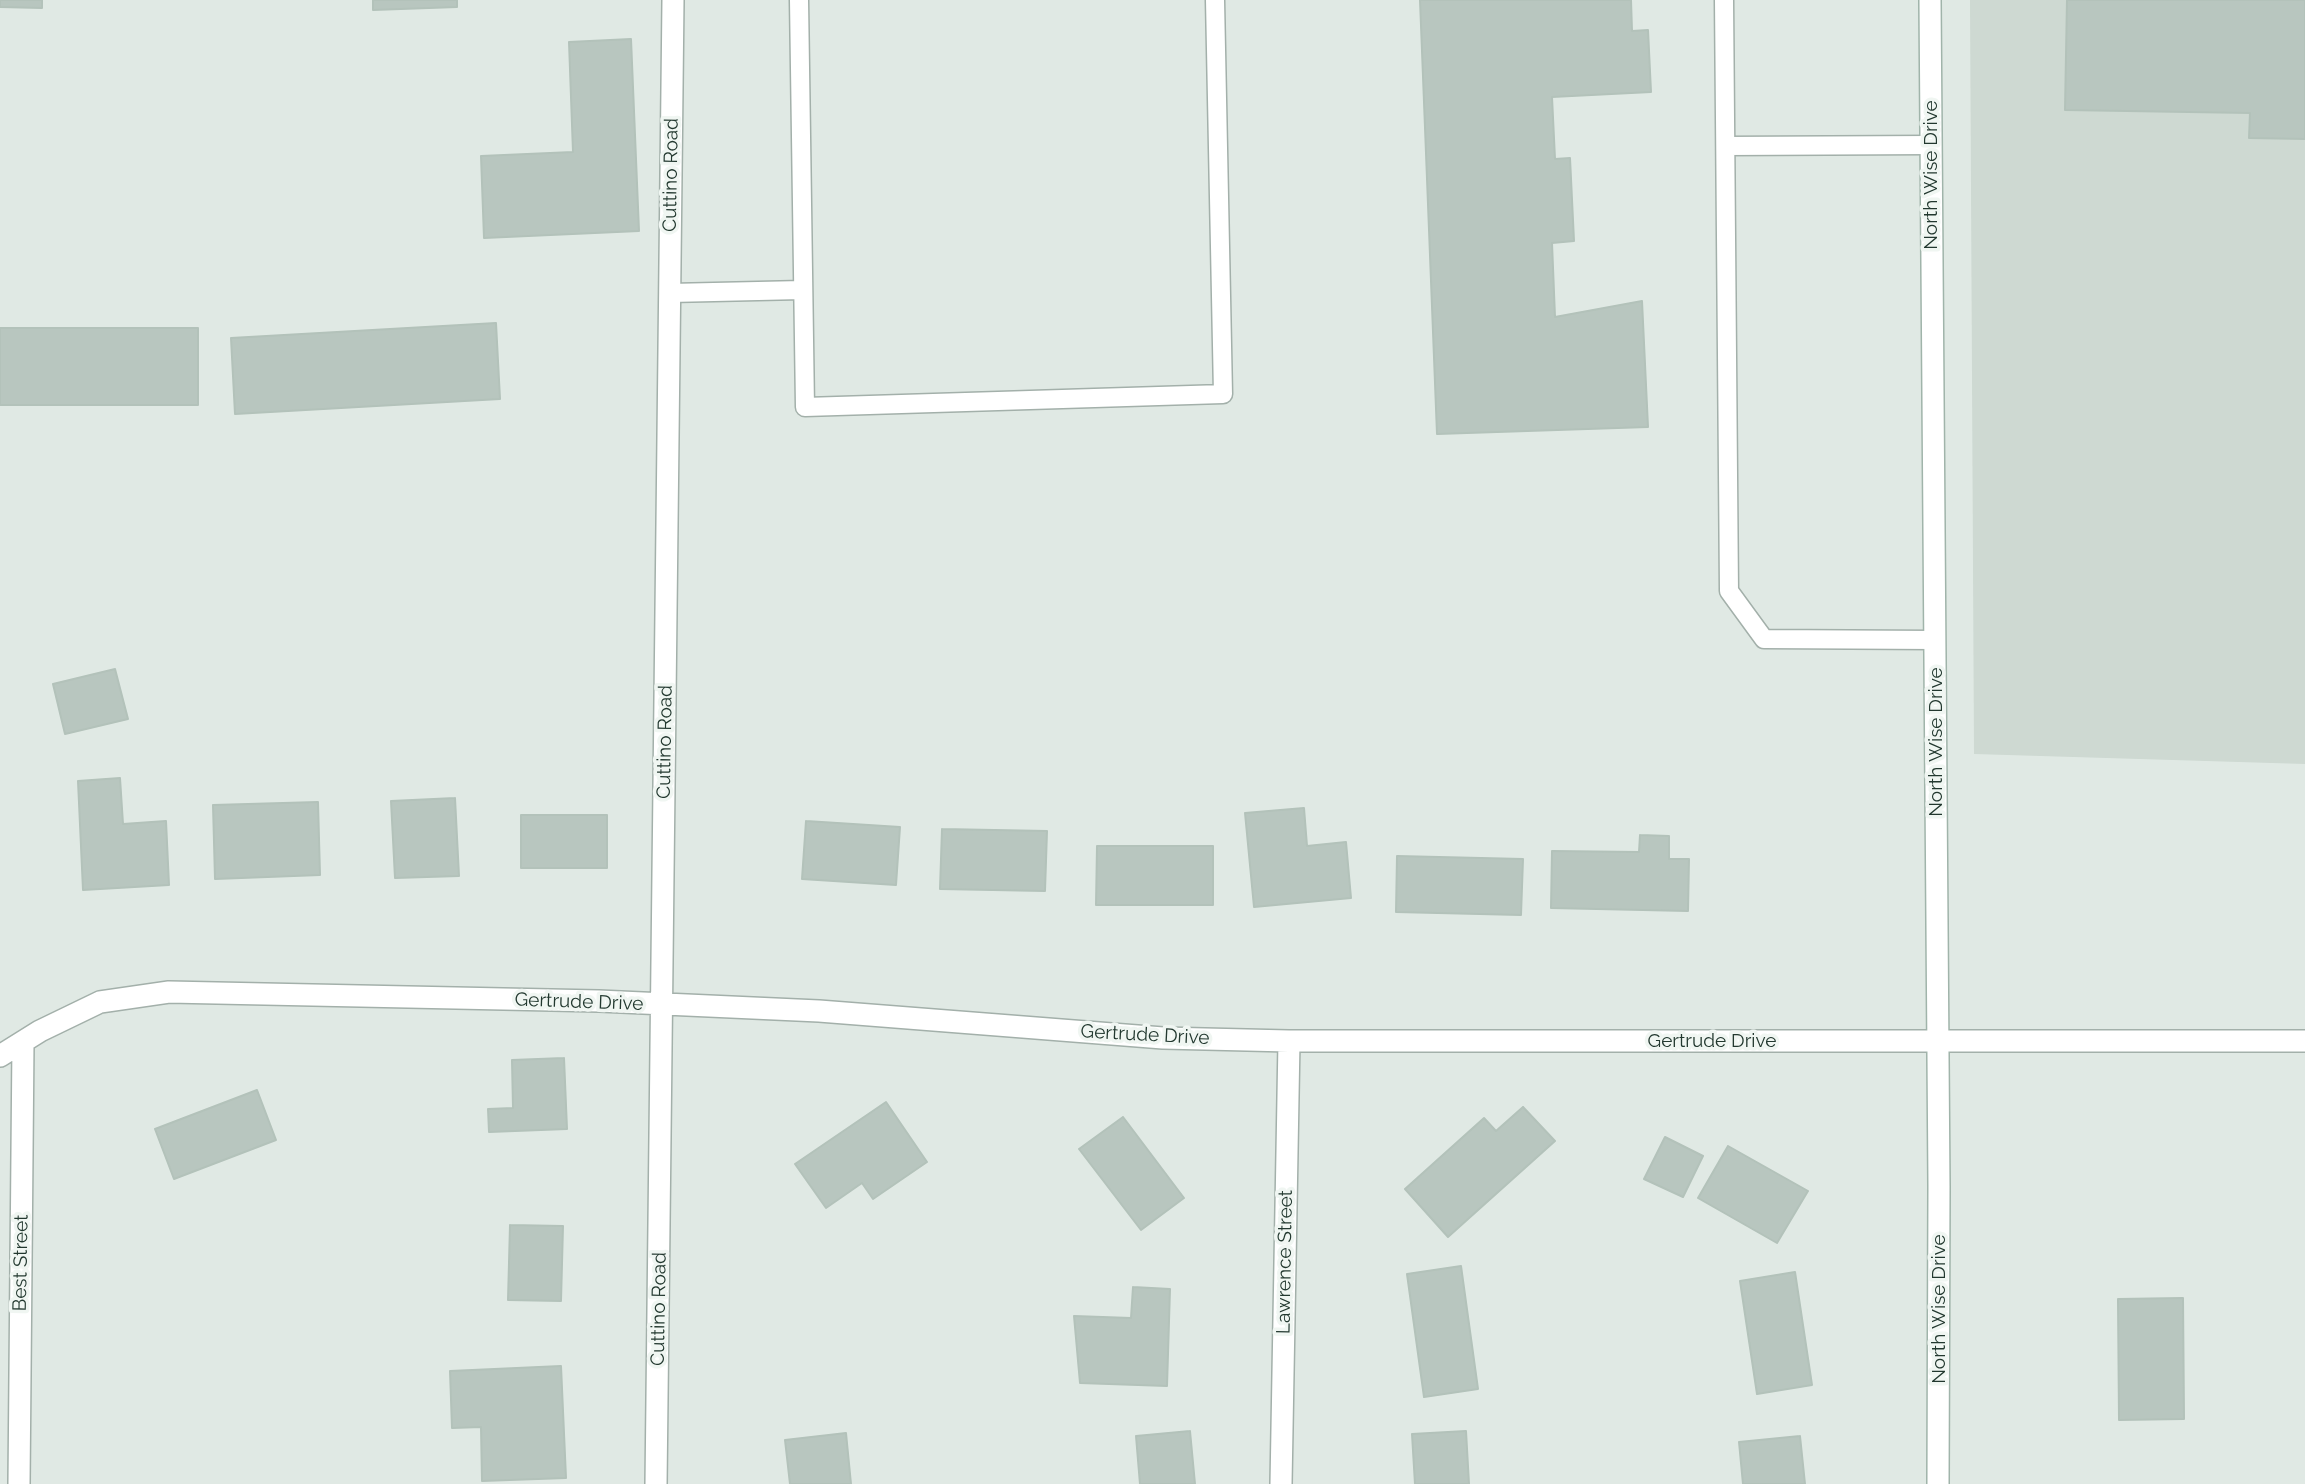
<!DOCTYPE html>
<style>
body{margin:0}
canvas{display:block;background:#e0e9e4}
</style>
<canvas width="2305" height="1484"></canvas>
<script>
const ctx = document.querySelector('canvas').getContext('2d');
ctx.lineJoin = 'round';
function fillPath(path, color) {
  ctx.fillStyle = color;
  ctx.fill(path, 'evenodd');
}
function shape(rows) {
  const path = new Path2D();
  for (const r of rows) {
    path.moveTo(r[0], r[1]);
    for (let i = 2; i < r.length; i += 2) path.lineTo(r[i], r[i + 1]);
  }
  return path;
}
function stroke(path, color, width, dash) {
  ctx.strokeStyle = color;
  ctx.lineWidth = width;
  ctx.lineCap = dash ? 'butt' : 'round';
  ctx.setLineDash(dash || []);
  ctx.stroke(path);
}
function label(font, color, halo, rows, align = 'center') {
  ctx.font = font + ' Raleway,sans-serif';
  ctx.lineWidth = 7;
  ctx.setLineDash([]);
  ctx.textBaseline = 'middle';
  ctx.strokeStyle = halo;
  ctx.fillStyle = color;
  for (const [text, x, y, turn = 0] of rows) {
    ctx.save();
    ctx.translate(x, y);
    ctx.rotate((+turn || 0) * Math.PI / 180);
    ctx.textAlign = isNaN(turn) ? turn : align;
    if (halo) ctx.strokeText(text, 0, 0);
    ctx.fillText(text, 0, 0);
    ctx.restore();
  }
}
fillPath(shape([
 [1970,0,2305,0,2305,764,1974,754]
]), '#ced9d2');
const building = shape([
 [0,0,42,0,42,8,0,7,0,0],
 [373,0,457,0,457,7,373,10,373,0],
 [1420,0,1631,0,1632,31,1648,30,1651,92,1552,97,1555,159,1570,158,1574,241,1552,243,1555,317,1642,301,1648,427,1437,434,1420,0],
 [2067,0,2305,0,2305,139,2249,138,2250,113,2065,110,2067,0],
 [631,39,639,231,484,238,481,156,573,152,569,42,631,39],
 [496,323,500,399,235,414,231,338,496,323],
 [0,328,198,328,198,405,0,405,0,328],
 [115,669,128,719,65,734,53,684,115,669],
 [120,778,123,824,166,821,169,885,83,890,78,781,120,778],
 [455,798,459,876,395,878,391,801,455,798],
 [318,802,320,875,215,879,213,805,318,802],
 [1304,808,1307,846,1346,842,1351,898,1254,907,1245,813,1304,808],
 [521,815,607,815,607,868,521,868,521,815],
 [806,821,900,827,896,885,802,879,806,821],
 [942,829,1047,831,1045,891,940,889,942,829],
 [1640,835,1669,836,1669,859,1689,859,1688,911,1551,908,1552,851,1639,852,1640,835],
 [1097,846,1213,846,1213,905,1096,905,1097,846],
 [1397,856,1523,859,1521,915,1396,912,1397,856],
 [564,1058,567,1129,489,1132,488,1109,513,1108,512,1060,564,1058],
 [257,1090,276,1140,174,1179,155,1129,257,1090],
 [886,1102,927,1162,873,1199,862,1183,826,1208,795,1164,886,1102],
 [1523,1107,1555,1141,1448,1237,1405,1189,1484,1118,1496,1131,1523,1107],
 [1123,1117,1184,1198,1141,1230,1079,1149,1123,1117],
 [1665,1137,1703,1156,1683,1197,1644,1179,1665,1137],
 [1728,1146,1808,1191,1777,1243,1698,1198,1728,1146],
 [510,1225,563,1226,561,1301,508,1300,510,1225],
 [1461,1266,1478,1389,1424,1397,1407,1274,1461,1266],
 [1795,1272,1812,1385,1757,1394,1740,1281,1795,1272],
 [1133,1287,1170,1289,1167,1386,1080,1383,1074,1316,1131,1318,1133,1287],
 [2183,1298,2184,1419,2119,1420,2118,1299,2183,1298],
 [561,1366,566,1478,482,1481,481,1427,452,1428,450,1371,561,1366],
 [1190,1431,1195,1484,1140,1484,1136,1436,1190,1431],
 [1466,1431,1469,1484,1415,1484,1412,1434,1466,1431],
 [846,1433,851,1484,790,1484,785,1440,846,1433],
 [1800,1436,1805,1484,1743,1484,1739,1442,1800,1436]
]);
fillPath(building, '#b8c6bf');
stroke(building, '#b3c2ba', 2);
const lane = shape([
 [799,0,805,407,1223,394,1215,0],
 [1724,0,1729,591,1764,639,1935,640],
 [1726,146,1931,145],
 [670,293,802,290]
]);
const street = shape([
 [0,1056,40,1031,100,1002,169,992,599,1001,819,1011,1163,1038,1289,1041,2305,1041],
 [19,1484,23,1042],
 [656,1484,673,0],
 [1281,1484,1289,1041]
]);
const secondary = shape([
 [1930,0,1939,1186,1938,1484]
]);
stroke(lane, '#a3b0aa', 21);
stroke(street, '#a3b0aa', 24);
stroke(secondary, '#a0b4aa', 24);
stroke(lane, '#fff', 18);
stroke(street, '#fff', 21);
stroke(secondary, '#fff', 21);
label('19px', '#22382f', '#f0f6f2', [
 ["Cuttino Road",671,175,-89],
 ["North Wise Drive",1931,175,-90],
 ["Cuttino Road",665,742,-89],
 ["North Wise Drive",1936,742,-90],
 ["Gertrude Drive",579,1002,2],
 ["Gertrude Drive",1145,1035,3],
 ["Gertrude Drive",1712,1041],
 ["Lawrence Street",1285,1262,-89],
 ["Best Street",21,1263,-89],
 ["Cuttino Road",659,1309,-89],
 ["North Wise Drive",1939,1309,-90]
]);
</script>
